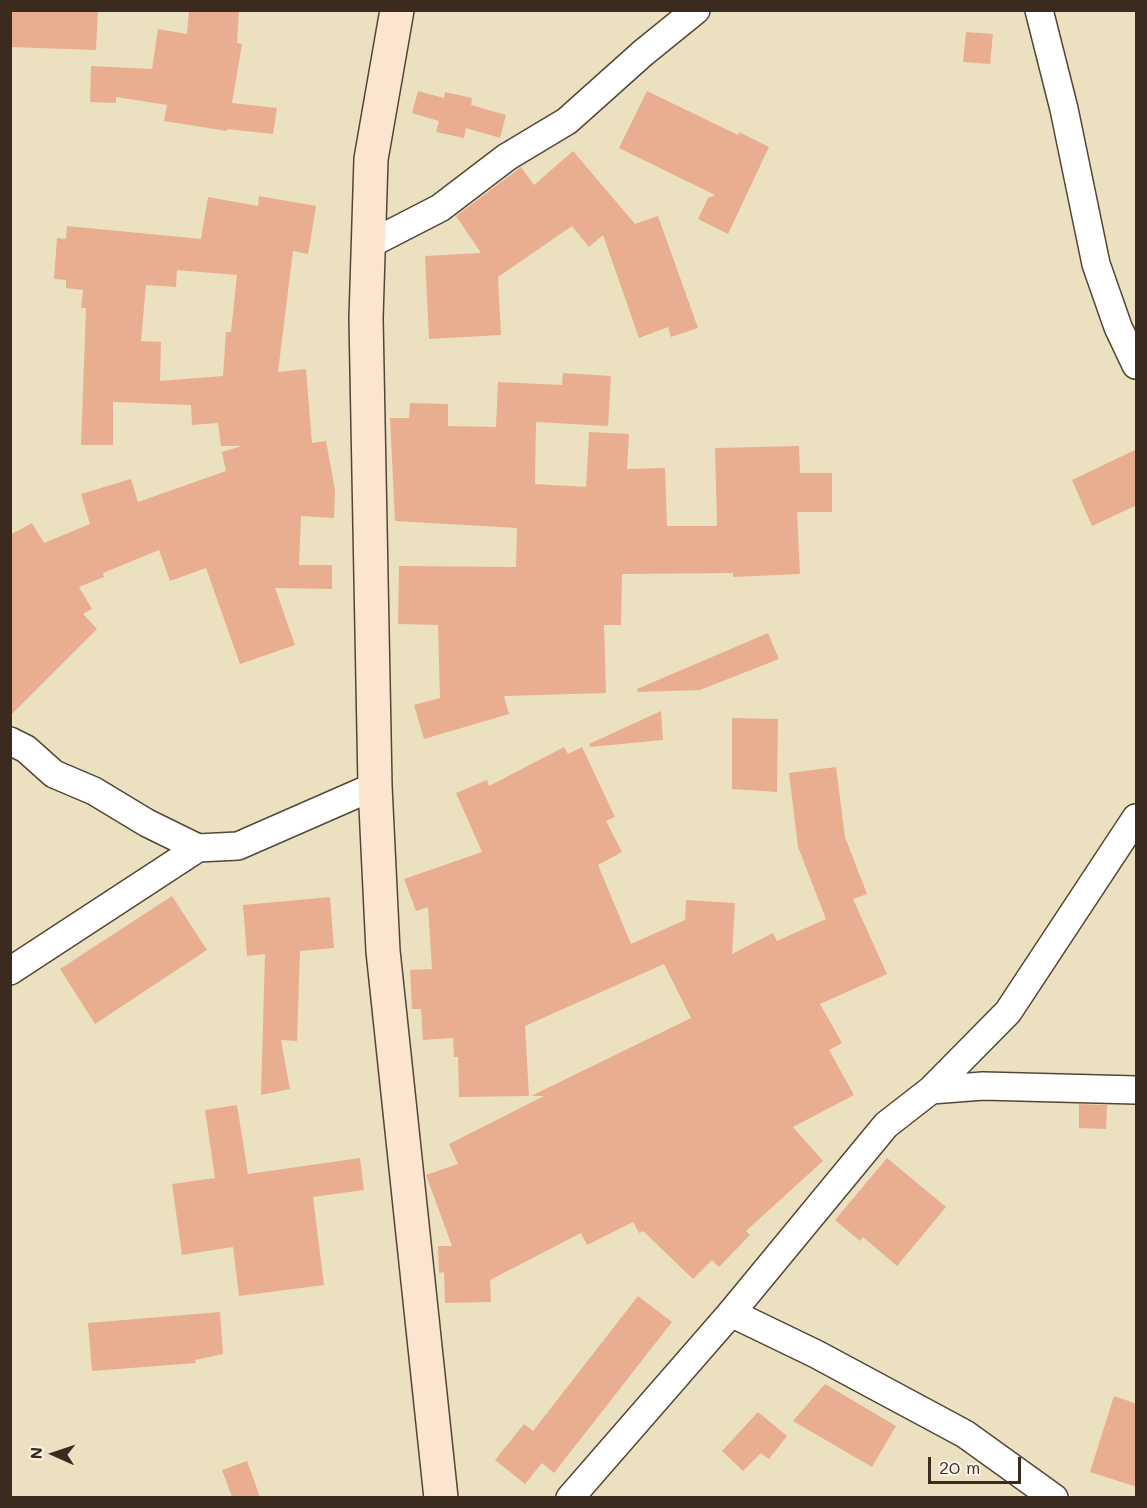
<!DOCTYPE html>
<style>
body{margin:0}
#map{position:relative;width:1147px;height:1508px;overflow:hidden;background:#ebe1c0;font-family:Mali,sans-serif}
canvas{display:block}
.frame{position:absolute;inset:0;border:12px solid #3b2a1e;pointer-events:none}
.north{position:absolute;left:24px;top:1424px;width:60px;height:60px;-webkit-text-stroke:4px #f7f3e8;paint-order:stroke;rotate:273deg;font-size:16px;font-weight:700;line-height:24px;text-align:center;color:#3b2a1e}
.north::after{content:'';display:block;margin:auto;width:21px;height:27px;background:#3b2a1e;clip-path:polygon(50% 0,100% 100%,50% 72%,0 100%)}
.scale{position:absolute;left:928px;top:1457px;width:93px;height:27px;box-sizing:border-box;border:3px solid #3b2a1e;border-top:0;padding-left:8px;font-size:18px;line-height:21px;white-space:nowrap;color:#3b2a1e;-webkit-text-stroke:4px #f7f3e8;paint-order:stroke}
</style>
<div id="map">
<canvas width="1147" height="1508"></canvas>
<div class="frame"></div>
<div class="north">N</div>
<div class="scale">20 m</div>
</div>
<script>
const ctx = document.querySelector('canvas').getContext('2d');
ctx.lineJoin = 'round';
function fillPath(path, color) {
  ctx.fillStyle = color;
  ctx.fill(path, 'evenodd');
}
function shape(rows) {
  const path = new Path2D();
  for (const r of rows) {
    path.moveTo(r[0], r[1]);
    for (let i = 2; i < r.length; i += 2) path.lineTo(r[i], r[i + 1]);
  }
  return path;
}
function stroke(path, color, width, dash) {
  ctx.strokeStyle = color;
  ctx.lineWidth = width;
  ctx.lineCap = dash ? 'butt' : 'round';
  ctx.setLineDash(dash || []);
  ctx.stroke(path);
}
fillPath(shape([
 [10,10,98,10,96,50,10,47],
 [189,10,239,10,237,43,242,44,232,103,277,108,273,134,227,129,227,131,164,121,167,105,116,97,116,103,90,102,91,66,152,69,158,29,187,34],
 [966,32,993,34,990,64,963,62],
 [418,91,444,98,445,92,472,98,471,105,506,115,500,138,466,128,464,138,436,132,439,121,412,113],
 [647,91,738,135,739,132,769,147,728,234,698,219,708,198,715,195,619,148],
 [573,151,635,224,658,216,698,328,671,337,668,327,639,338,603,235,589,247,572,226,498,277,501,335,429,339,425,256,481,253,456,216,521,167,534,185],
 [259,196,316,206,308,254,293,251,278,372,306,369,312,443,326,441,335,490,334,518,301,516,299,565,332,565,332,589,275,588,295,645,240,664,206,568,170,581,159,550,103,573,104,577,79,587,92,609,83,614,97,629,10,716,10,535,32,523,44,543,90,524,81,494,131,479,138,502,226,471,222,452,242,446,221,446,218,423,192,425,191,405,113,402,113,445,81,445,86,308,81,308,83,290,66,288,66,280,54,279,57,238,66,239,67,226,201,239,208,197,258,206],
 [177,270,237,275,231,332,226,332,223,376,160,381,161,342,141,341,146,285,176,287],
 [563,373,611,376,608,426,536,422,535,484,586,487,589,432,629,434,627,469,665,468,667,526,717,526,715,448,799,446,800,473,832,473,832,512,797,512,800,574,733,577,733,573,622,574,621,625,604,625,606,693,504,696,509,714,424,739,414,705,440,698,438,625,398,624,399,566,516,567,517,528,395,521,390,418,409,418,410,403,448,404,448,426,496,427,498,382,562,385],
 [1137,449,1137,505,1092,526,1072,480],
 [768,633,779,659,700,690,638,692,637,689],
 [661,711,663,740,590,747,589,744],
 [732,718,778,719,777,792,732,789],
 [564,747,568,754,582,747,615,817,606,821,622,852,598,865,631,944,685,920,686,900,735,903,732,954,773,933,777,941,826,919,798,847,789,773,836,767,845,837,867,894,853,899,887,974,820,1004,842,1043,829,1050,854,1095,793,1127,823,1161,746,1231,750,1235,719,1267,712,1260,693,1279,643,1231,639,1233,633,1222,587,1245,581,1233,490,1280,491,1302,445,1303,444,1272,439,1273,438,1246,452,1246,426,1175,458,1164,449,1144,544,1096,531,1096,691,1018,664,964,525,1026,529,1096,459,1097,458,1057,454,1057,453,1038,423,1040,421,1009,412,1009,410,970,432,969,428,907,416,911,404,879,482,852,456,793,487,780,489,786],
 [172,896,207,950,95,1024,60,969],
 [330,897,334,948,300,951,297,1041,281,1040,290,1089,261,1095,265,954,247,956,243,905],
 [1079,1104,1107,1105,1106,1129,1079,1128],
 [237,1105,248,1174,360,1158,364,1190,313,1197,324,1285,239,1296,233,1247,182,1255,172,1184,215,1178,205,1110],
 [887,1158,946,1207,897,1266,863,1237,860,1241,835,1220],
 [638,1296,672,1322,554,1473,542,1463,525,1484,495,1460,524,1424,533,1431],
 [220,1312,223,1354,195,1360,196,1363,92,1371,88,1323],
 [825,1384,896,1426,872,1467,793,1421],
 [1114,1396,1137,1404,1137,1487,1090,1472],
 [758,1412,787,1436,769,1459,761,1453,743,1471,722,1451],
 [247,1461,260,1497,232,1497,222,1470]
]), '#e9ae90');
const minor = shape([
 [1039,10,1064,109,1096,264,1118,327,1136,365],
 [368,245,440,208,507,157,567,121,643,53,696,10],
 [10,741,26,749,54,774,94,791,147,823,198,848,238,846,375,786],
 [10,971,198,848],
 [931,1090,1008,1012,1136,818],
 [731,1313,816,1354,965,1434,1054,1498],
 [570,1498,731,1313,886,1125,931,1090,983,1086,1136,1090]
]);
const secondary = shape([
 [397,10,371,159,366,318,375,786,383,951,441,1498]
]);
stroke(minor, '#554536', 30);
stroke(secondary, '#554536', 36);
stroke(minor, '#fff', 27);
stroke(secondary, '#fbe5cf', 33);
</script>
